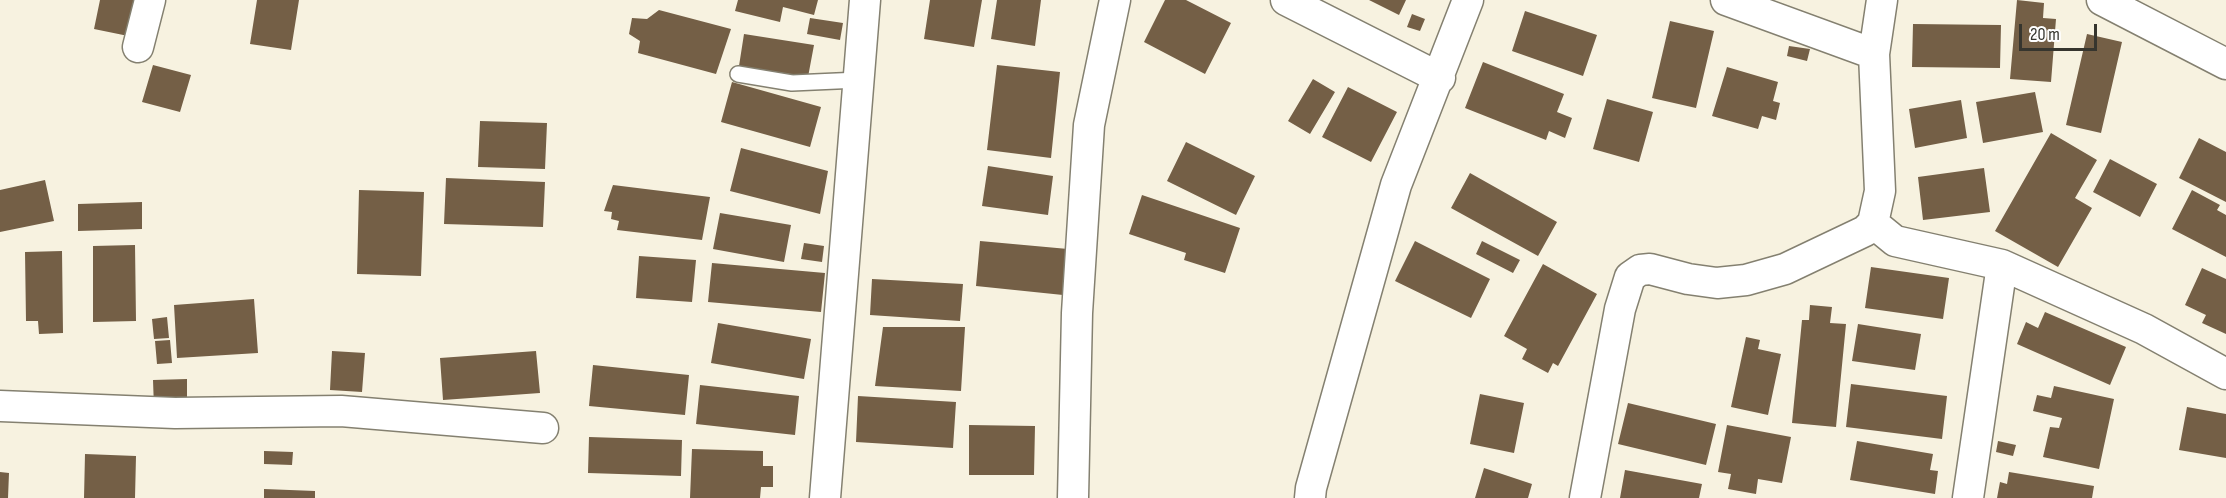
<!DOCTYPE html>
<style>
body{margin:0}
#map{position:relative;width:2226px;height:498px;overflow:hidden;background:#f7f2e0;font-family:"Sofia Sans Condensed",sans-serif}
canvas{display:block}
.scale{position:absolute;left:2019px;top:24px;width:78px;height:27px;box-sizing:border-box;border:3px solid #36352e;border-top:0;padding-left:8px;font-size:18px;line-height:21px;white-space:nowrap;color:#36352e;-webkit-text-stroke:4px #fff;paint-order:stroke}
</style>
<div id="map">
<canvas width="2226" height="498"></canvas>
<div class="scale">20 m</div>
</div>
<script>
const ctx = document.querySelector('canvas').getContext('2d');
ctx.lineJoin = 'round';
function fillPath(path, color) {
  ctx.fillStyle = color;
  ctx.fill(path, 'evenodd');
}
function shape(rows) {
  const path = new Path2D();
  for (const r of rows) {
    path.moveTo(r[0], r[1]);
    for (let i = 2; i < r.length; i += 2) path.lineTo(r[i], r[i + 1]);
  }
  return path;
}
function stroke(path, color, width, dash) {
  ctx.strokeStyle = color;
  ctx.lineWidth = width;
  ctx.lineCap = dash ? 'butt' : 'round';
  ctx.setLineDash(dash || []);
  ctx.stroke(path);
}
fillPath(shape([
 [100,0,146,0,138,38,94,29],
 [257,0,299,0,291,50,250,44],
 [738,0,818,0,814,15,783,7,780,22,735,11],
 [930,0,982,0,974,47,924,39],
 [997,0,1041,0,1035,46,991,39],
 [1165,0,1186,0,1231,23,1205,74,1144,42],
 [1369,0,1406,0,1399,15],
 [2017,0,2044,3,2043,18,2056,19,2051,82,2010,79],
 [659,10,731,29,716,74,638,53,640,41,629,34,632,18,647,19],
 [1525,11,1597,35,1583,76,1512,51],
 [1412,14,1425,19,1420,31,1407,27],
 [810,18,843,23,840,40,807,34],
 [1670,21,1714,31,1696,108,1652,98],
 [1913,24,2001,25,2000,68,1912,67],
 [744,34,814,45,808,77,739,66],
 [2087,34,2122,42,2101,133,2066,125],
 [1789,46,1810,49,1807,61,1787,56],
 [1483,62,1564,94,1557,112,1572,118,1565,138,1549,131,1546,140,1465,108],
 [153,65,191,75,180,112,142,102],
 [997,65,1060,72,1051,158,987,150],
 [1727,67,1778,82,1773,101,1780,103,1776,120,1762,116,1758,129,1712,116],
 [1313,79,1335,92,1310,134,1288,121],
 [732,82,821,107,810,147,721,122],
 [1348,87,1397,112,1371,162,1322,137],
 [2035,92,2043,132,1983,143,1976,102],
 [1607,99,1653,112,1639,162,1593,149],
 [1961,100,1967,138,1915,148,1909,109],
 [480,121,547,123,545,169,478,167],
 [2051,133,2097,160,2075,198,2092,208,2058,267,1995,231],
 [2199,138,2226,152,2226,202,2179,178],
 [1186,142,1255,176,1236,215,1167,181],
 [741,148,828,171,820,214,730,191],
 [2110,159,2157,184,2140,217,2093,192],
 [988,166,1053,176,1048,215,982,206],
 [1984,168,1990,212,1923,220,1918,177],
 [1470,173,1557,222,1538,256,1451,208],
 [446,178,545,182,543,227,444,224],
 [45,180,54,221,0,232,0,190],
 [613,185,710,197,702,240,617,230,619,221,611,219,612,212,604,211],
 [359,190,424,192,421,276,357,274],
 [2192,190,2220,205,2217,210,2226,215,2226,257,2172,229],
 [1142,195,1240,228,1225,273,1184,260,1186,253,1129,234],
 [142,202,142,229,78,231,78,204],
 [720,213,791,225,784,262,713,249],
 [980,241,1068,249,1063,295,976,286],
 [1415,241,1490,279,1471,318,1395,281],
 [1482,241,1520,260,1513,273,1476,254],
 [804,243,824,246,822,262,801,259],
 [135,245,136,321,93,322,93,246],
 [62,251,63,333,39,334,38,321,26,321,25,252],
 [639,256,696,260,692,302,636,298],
 [712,263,825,273,821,312,708,302],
 [1543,264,1597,294,1558,366,1553,363,1548,373,1522,359,1527,349,1504,336],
 [1871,267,1949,278,1943,319,1865,308],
 [2202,268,2226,279,2226,334,2202,323,2206,315,2185,305],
 [872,279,963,284,960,321,870,315],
 [254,299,258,353,177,358,174,305],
 [1810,305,1832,307,1830,323,1846,324,1836,427,1792,423,1802,320,1809,320],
 [2045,312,2126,347,2110,385,2017,344,2026,322,2038,328],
 [167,317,169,338,154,339,152,319],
 [718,323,811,339,804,379,711,363],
 [1858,324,1921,334,1915,370,1852,361],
 [883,327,965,327,961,391,875,386],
 [1746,337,1760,340,1758,349,1781,354,1768,415,1731,407],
 [170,340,172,363,157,364,155,341],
 [332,351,365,353,362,392,330,390],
 [536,351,540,393,443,400,440,358],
 [593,365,689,375,685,415,589,406],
 [187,379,187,407,154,408,153,380],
 [1851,384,1947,396,1942,439,1846,427],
 [700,385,799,396,795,435,696,424],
 [2054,386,2114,399,2099,469,2043,457,2050,427,2059,428,2062,418,2033,411,2037,395,2051,398],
 [1480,394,1524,403,1514,453,1470,444],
 [858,396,956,402,953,448,856,442],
 [1628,403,1716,424,1706,465,1618,444],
 [2187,407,2226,414,2226,458,2179,450],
 [969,425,1035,426,1034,475,969,475],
 [1727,425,1791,437,1782,483,1758,479,1756,494,1728,489,1731,474,1718,472],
 [589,437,682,440,681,476,588,473],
 [1857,441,1933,454,1930,470,1938,471,1935,494,1850,480],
 [1998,441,2016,445,2013,456,1996,452],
 [692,449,763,451,763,466,773,466,773,487,761,487,760,498,690,498],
 [264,451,293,452,292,465,264,464],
 [85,454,136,456,135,498,84,498],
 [1484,468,1532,484,1528,498,1475,498],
 [1625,470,1702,484,1699,498,1620,498],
 [0,472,9,473,8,498,0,498],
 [2009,472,2094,486,2092,498,1997,498,2000,482,2007,484],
 [264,489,315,491,315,498,264,498]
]), '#745f46');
const lane = shape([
 [738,74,792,83,859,80]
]);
const street = shape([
 [1286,0,1440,78],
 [1726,0,1874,54],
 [2102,0,2226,64],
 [138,47,150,0],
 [1873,223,1895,241,2002,265,2144,329,2226,374],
 [0,406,175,413,341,411,543,428],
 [825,498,865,0],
 [1073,498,1077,313,1089,125,1115,0],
 [1310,498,1311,488,1396,185,1468,0],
 [1585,498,1620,309,1630,277,1640,270,1650,269,1688,279,1717,283,1746,280,1785,269,1865,231,1873,223,1880,191,1874,54,1882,0],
 [1968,498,2002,265]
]);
stroke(lane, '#848070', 18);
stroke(street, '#848070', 33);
stroke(lane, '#fff', 15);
stroke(street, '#fff', 30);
</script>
